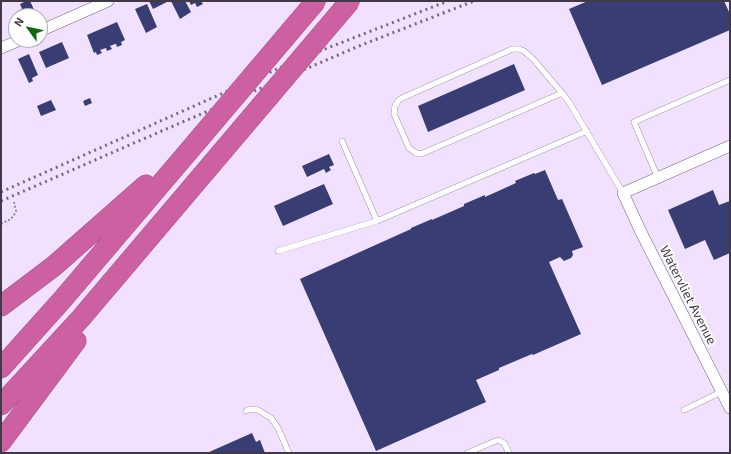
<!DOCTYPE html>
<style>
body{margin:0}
#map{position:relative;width:731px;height:454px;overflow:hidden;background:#f1e0fe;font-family:"Exo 2",sans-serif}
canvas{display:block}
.frame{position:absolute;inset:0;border:2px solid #413a46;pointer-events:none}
.north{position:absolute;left:8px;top:8px;width:40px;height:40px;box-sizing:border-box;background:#fff;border:1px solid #b3b0b5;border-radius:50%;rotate:303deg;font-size:11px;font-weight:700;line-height:16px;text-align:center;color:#413a46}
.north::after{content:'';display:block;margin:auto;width:14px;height:18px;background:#10680d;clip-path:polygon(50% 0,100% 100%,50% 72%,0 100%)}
</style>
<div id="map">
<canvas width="731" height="454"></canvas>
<div class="frame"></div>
<div class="north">N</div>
</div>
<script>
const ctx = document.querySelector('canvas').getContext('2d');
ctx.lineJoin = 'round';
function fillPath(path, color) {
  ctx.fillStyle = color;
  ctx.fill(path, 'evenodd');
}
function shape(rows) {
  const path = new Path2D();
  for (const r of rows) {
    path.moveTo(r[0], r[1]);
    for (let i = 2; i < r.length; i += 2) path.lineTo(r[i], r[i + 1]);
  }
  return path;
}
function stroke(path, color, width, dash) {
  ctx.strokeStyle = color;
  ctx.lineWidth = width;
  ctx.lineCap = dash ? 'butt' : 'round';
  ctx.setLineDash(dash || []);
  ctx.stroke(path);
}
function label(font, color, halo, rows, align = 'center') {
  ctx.font = font + ' "Exo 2",sans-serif';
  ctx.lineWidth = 4;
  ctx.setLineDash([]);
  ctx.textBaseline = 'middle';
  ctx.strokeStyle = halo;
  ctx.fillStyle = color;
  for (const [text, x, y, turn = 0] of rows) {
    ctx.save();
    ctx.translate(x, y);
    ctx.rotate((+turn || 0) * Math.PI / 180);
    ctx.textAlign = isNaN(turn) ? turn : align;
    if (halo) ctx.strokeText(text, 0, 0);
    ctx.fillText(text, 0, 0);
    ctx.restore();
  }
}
fillPath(shape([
 [26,1,30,1,37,16,19,16,17,12,22,9,20,4],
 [149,1,167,1,167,2,153,9],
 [171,1,185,1,191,12,180,19],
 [189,1,201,1,203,4,197,7,195,3,191,5],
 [588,1,724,1,730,14,730,30,602,85,569,9],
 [147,4,157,27,146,33,135,9],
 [117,22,125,40,121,42,122,45,117,47,116,44,115,44,110,46,112,49,107,51,106,48,100,50,102,53,97,55,96,52,94,53,87,35],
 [62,42,69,58,46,68,39,52],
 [29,54,38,75,32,78,33,81,29,83,18,59],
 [514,64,525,90,428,132,418,106],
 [90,98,92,103,85,106,83,101],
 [51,100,56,110,41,116,37,106],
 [329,154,334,165,329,167,331,170,326,173,324,169,307,177,302,166],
 [545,170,558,200,562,199,583,247,572,251,573,255,571,258,564,261,560,257,549,262,581,334,533,355,532,354,499,368,499,370,476,380,486,402,376,451,300,279,411,229,411,228,432,219,432,220,464,206,464,204,485,195,485,197,516,183,515,181,534,173,535,174],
 [324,184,333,204,283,226,274,206],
 [713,190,719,205,730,201,730,253,714,260,705,240,685,249,668,210],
 [252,433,256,442,260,440,265,453,207,453]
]), '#383d74');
const lane = shape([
 [562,93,421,154,416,153,409,148,394,114,395,106,398,101,402,98,506,52,512,49,519,49,524,51,534,60,562,93,569,102,623,193],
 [342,141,377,221],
 [658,178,634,122,730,80],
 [278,251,377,221,587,131],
 [684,410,721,392],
 [246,411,250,409,258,410,271,418,278,428,289,453],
 [467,453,498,440,504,443,509,453]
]);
const street = shape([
 [40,31,108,1],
 [1,48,20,40],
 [730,146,623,193,640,230,730,408]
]);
const highway = shape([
 [1,306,54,266,146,185],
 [1,368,62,300,199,139],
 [1,405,81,318,260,107],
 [1,442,76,341]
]);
stroke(lane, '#71627c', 6);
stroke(street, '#71627c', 12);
stroke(highway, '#9b5382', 21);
stroke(shape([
 [1,224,11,219,14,215,16,211,14,202]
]), '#92879b', 2, [2, 2]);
stroke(lane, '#fff', 5.5);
stroke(street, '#fff', 11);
stroke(highway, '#cc60a3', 20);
stroke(shape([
 [1,192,302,58,448,1],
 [1,201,164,130,359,46,474,1]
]), '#73697a', 3, [2, 4]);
const highwayBridge = shape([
 [260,107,350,1],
 [199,139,316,1]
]);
stroke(highwayBridge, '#9b5382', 21, []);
stroke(highwayBridge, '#cc60a3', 20);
label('13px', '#413a46', '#fff', [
 ["Watervliet Avenue",688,295,63]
]);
</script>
